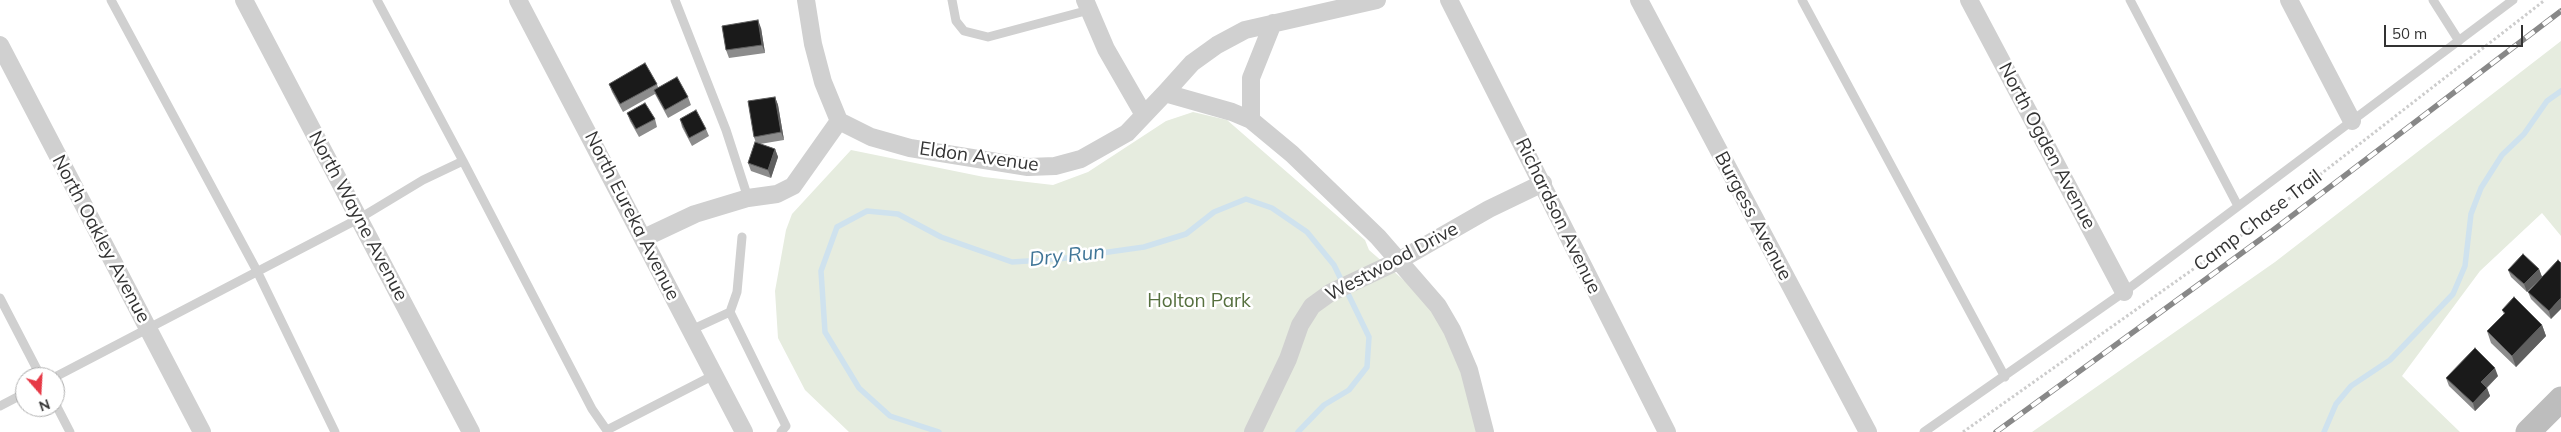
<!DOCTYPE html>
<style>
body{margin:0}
#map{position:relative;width:2561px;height:432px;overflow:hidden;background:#fff;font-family:Mulish,sans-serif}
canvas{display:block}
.north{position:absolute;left:15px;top:367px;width:50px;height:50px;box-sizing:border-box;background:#fff;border:1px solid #adadad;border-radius:50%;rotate:161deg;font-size:14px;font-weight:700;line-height:20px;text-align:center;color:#333}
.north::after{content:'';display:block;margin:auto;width:18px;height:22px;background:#e63946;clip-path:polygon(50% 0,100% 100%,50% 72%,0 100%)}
.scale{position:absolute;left:2384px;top:25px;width:139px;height:22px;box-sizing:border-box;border:2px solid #333;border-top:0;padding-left:6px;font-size:15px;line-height:18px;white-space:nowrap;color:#333;-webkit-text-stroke:4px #fff;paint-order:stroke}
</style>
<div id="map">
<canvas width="2561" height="432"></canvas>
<div class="north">N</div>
<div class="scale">50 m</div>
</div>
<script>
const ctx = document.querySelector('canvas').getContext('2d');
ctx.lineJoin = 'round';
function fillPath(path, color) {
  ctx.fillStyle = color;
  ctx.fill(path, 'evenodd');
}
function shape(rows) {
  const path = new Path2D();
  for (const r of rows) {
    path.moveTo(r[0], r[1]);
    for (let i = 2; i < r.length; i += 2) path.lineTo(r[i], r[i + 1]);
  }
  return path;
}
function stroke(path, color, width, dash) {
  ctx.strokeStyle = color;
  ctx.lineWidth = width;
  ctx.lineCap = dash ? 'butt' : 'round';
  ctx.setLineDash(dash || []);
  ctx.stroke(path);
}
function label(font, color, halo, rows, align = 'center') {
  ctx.font = font + ' Mulish,sans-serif';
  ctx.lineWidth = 5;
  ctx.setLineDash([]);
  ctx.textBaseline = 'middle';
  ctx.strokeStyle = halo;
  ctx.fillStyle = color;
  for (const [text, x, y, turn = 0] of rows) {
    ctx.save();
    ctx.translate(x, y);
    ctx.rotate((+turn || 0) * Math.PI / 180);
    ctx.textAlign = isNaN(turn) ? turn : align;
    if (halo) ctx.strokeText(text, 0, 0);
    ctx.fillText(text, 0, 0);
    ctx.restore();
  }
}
fillPath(shape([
 [2561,41,2561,236,2542,213,2480,271,2402,376,2460,432,2032,432,2275,262],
 [1193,112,1227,120,1365,240,1369,250,1423,297,1456,352,1478,432,849,432,805,390,778,338,775,291,786,230,792,214,851,150,984,177,1053,185,1088,172,1166,121]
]), '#e6ecdf');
stroke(shape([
 [939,432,890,416,859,388,825,332,821,271,837,227,867,211,898,214,941,237,1012,262,1059,259,1144,247,1186,234,1214,212,1246,199,1272,208,1307,232,1334,265,1369,337,1367,367,1349,390,1324,405,1298,432],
 [2324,432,2336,404,2351,386,2390,360,2453,294,2465,266,2471,214,2481,188,2502,155,2524,134,2547,101,2561,91]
]), '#cfe2ee', 5.5);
stroke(shape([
 [1963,432,2250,229,2545,0]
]), '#cdcdcd', 3, [2.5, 2.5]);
stroke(shape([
 [111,0,257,271,335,432],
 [675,0,726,130,748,198],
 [952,0,956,21,964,31,988,37,1089,10],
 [1802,0,2005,377],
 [2130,0,2238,206],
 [2433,0,2459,41],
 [463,161,592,409,608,432],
 [0,298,41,377],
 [730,312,737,292,742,237],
 [691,330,730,312,786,426,781,432],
 [55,377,360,218,423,180,463,161,377,0],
 [55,403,70,432],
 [0,406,25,393],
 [607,430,714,375],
 [1924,432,2124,292,2513,0]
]), '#d0d0d0', 9);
stroke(shape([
 [244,0,471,432],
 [518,0,744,432],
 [806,0,813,44,823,82,839,121,871,137,910,148,1028,167,1055,166,1081,159,1127,133,1165,93,1232,112,1251,120,1292,154,1378,237,1438,306,1452,330,1469,370,1485,432],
 [1085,0,1106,49,1144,115],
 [1449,0,1667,432],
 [1639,0,1868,432],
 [1969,0,2124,292],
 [2289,0,2352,121],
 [0,45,202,432],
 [1165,93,1192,63,1217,45,1245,30,1377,0],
 [1251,120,1251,78,1273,23],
 [644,238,695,214,748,198,777,194,793,186,839,121],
 [1253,432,1288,359,1300,325,1312,306,1330,293,1400,260,1489,209,1543,183]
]), '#d0d0d0', 18);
stroke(shape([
 [2528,432,2561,399]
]), '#bdbdbd', 25);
const rail = shape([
 [1996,432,2272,231,2561,11]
]);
stroke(rail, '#888', 5.5);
stroke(rail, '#fff', 4, [11]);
fillPath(shape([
 [761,28,765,53,729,58,726,50],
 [609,84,657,84,658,87,688,97,691,105,668,118,655,94,623,112,612,92],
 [775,97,778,105,784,140,760,144,775,149,778,157,771,178,751,171,748,163,756,143,754,137],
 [627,113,655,119,657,127,639,137,630,121],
 [680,119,706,129,709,136,692,146,682,127],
 [2561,263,2551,319,2531,299,2528,292],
 [2539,269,2542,277,2527,292,2511,277,2508,270],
 [2502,310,2542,325,2546,336,2516,367,2491,343,2487,331,2504,314],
 [2498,376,2487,388,2490,396,2475,411,2449,386,2446,378]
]), '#8c8c8c');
fillPath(shape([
 [758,20,761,28,765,53,762,45],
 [775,97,778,105,784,140,781,132],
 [775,149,778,157,771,178,768,170],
 [2539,269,2542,277,2527,292,2524,284],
 [2561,298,2561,309,2551,319,2549,311],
 [2542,325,2546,336,2516,367,2512,356],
 [2495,368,2498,376,2484,390,2481,382],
 [2487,388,2490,396,2475,411,2473,403]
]), '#5f5f5f');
const building = shape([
 [758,20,762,45,726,50,722,26,758,20],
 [645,63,657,84,620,104,609,84,645,63],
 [677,77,688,97,665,110,654,90,677,77],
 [775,97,781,132,754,137,748,101,775,97],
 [645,103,655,119,636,129,627,113,645,103],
 [696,110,706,129,689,138,680,119,696,110],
 [755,142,775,149,768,170,748,163,755,142],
 [2523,254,2539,269,2524,284,2508,270,2523,254],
 [2558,260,2561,263,2561,298,2549,311,2528,292,2558,260],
 [2514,297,2542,325,2512,356,2487,331,2505,313,2502,310,2514,297],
 [2475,348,2495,368,2481,382,2487,388,2473,403,2446,378,2475,348]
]);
fillPath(building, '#1a1a1a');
stroke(building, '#5f5f5f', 1);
label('19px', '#333', '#fff', [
 ["North Ogden Avenue",2047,146,62],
 ["Eldon Avenue",979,157,8],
 ["North Wayne Avenue",358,216,62],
 ["North Eureka Avenue",632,216,63],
 ["Richardson Avenue",1558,216,64],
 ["Burgess Avenue",1753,216,62],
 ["Camp Chase Trail",2258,221,-37],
 ["North Oakley Avenue",101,239,62],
 ["Westwood Drive",1392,262,-28]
]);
label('19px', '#56703f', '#fff', [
 ["Holton Park",1199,301]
]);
label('italic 20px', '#3f7597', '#fff', [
 ["Dry Run",1067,256,-6]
]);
</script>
